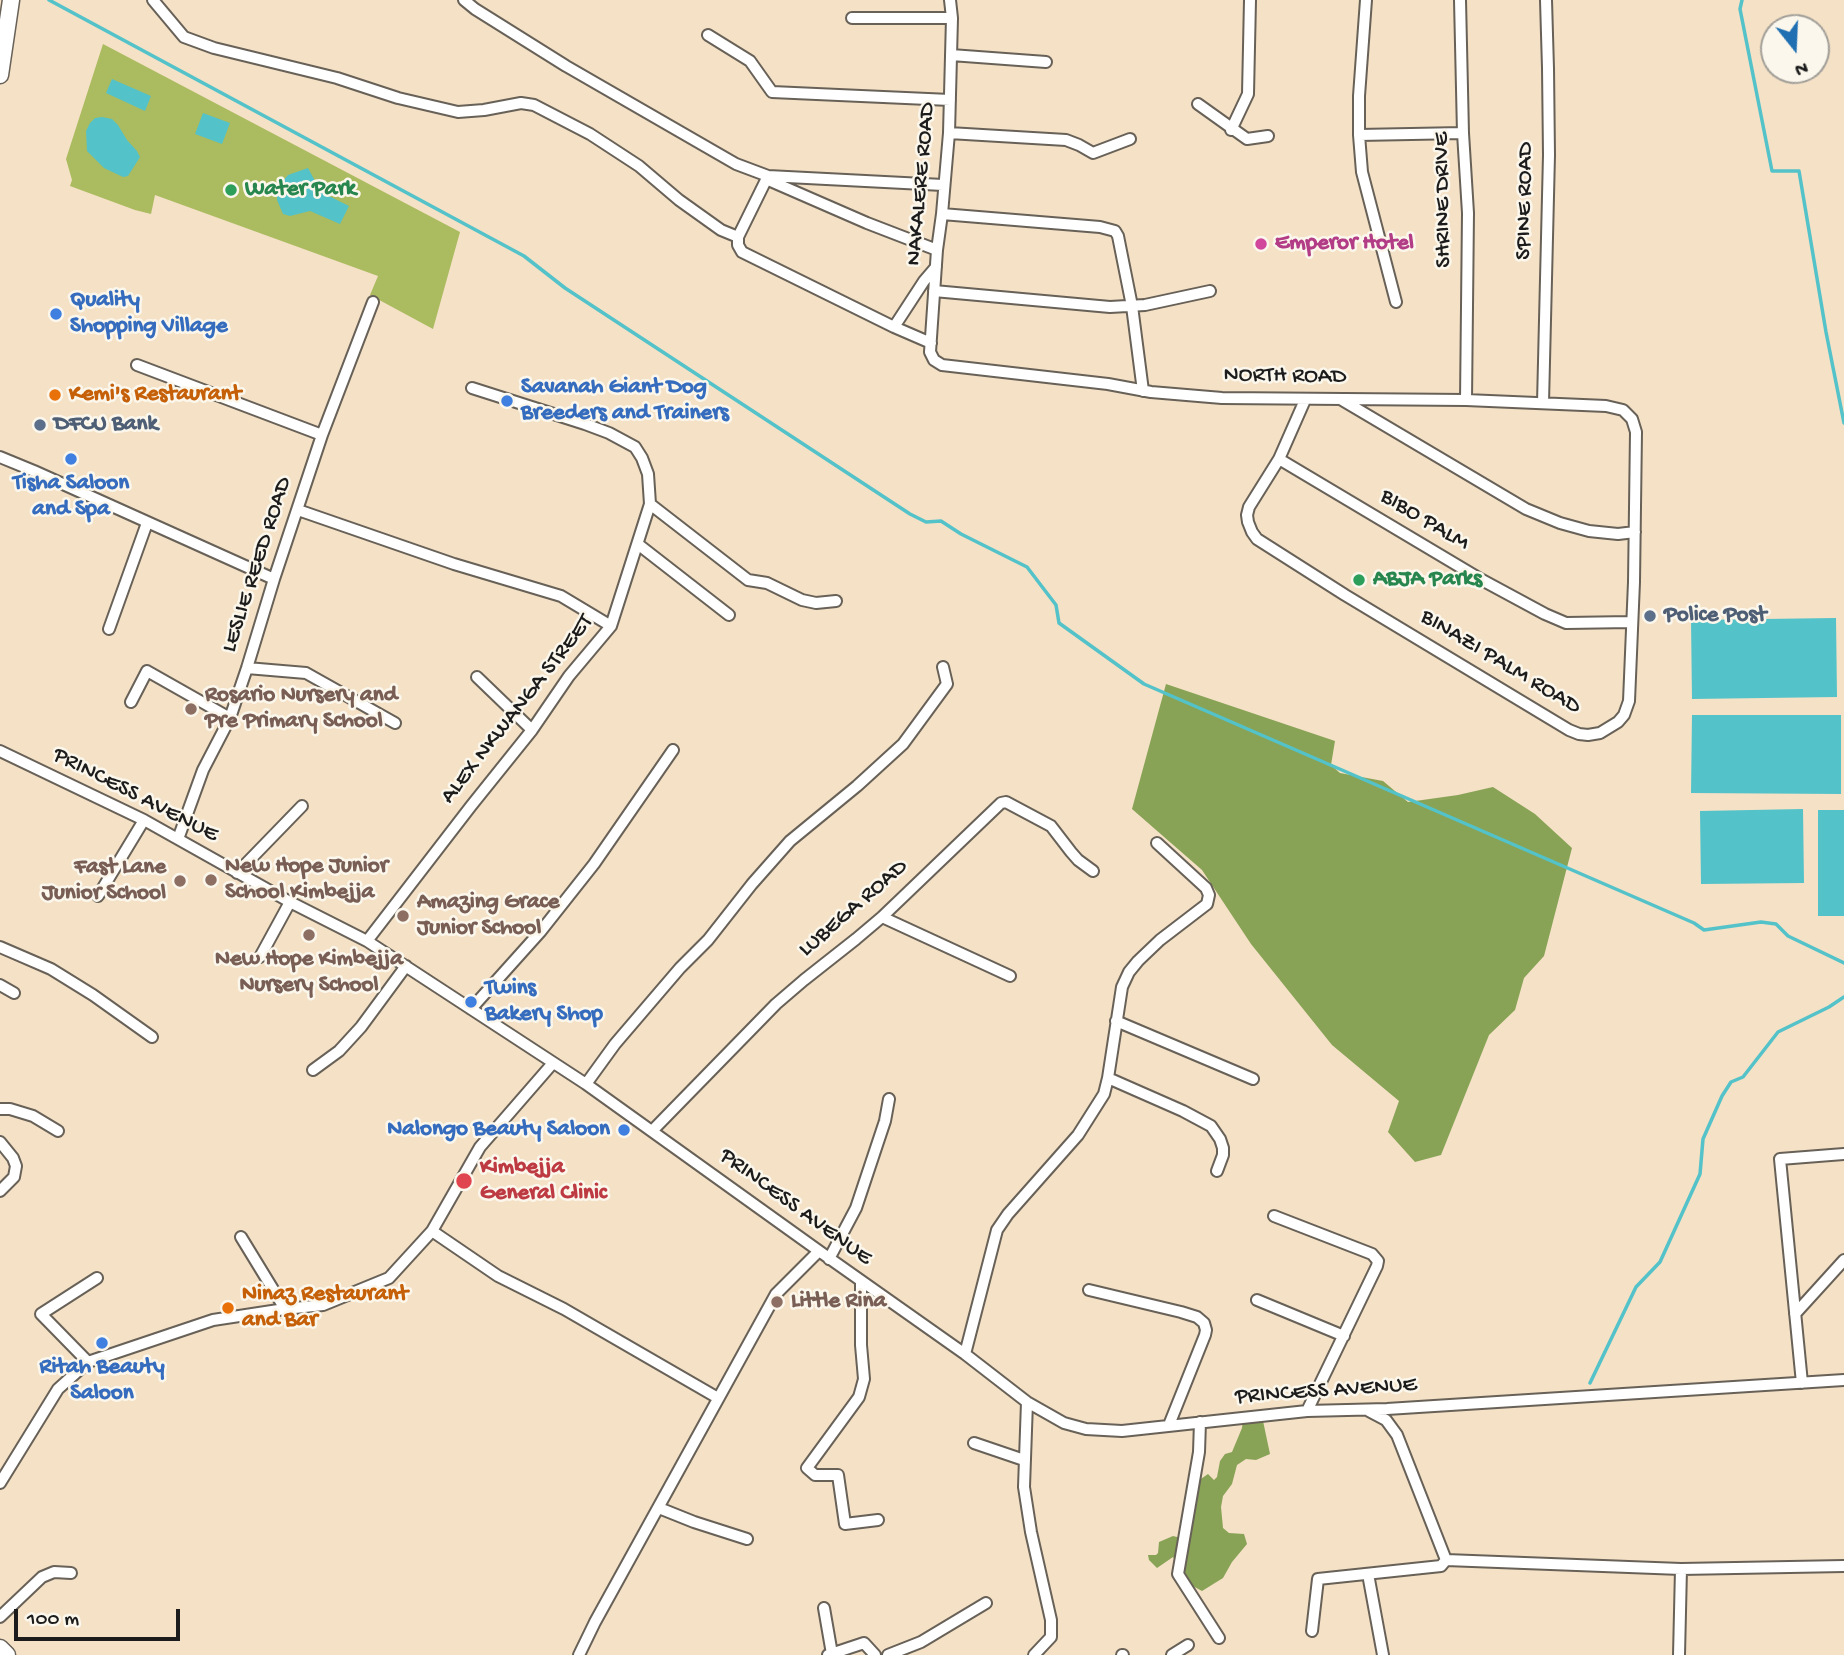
<!DOCTYPE html>
<style>
body{margin:0}
#map{position:relative;width:1844px;height:1655px;overflow:hidden;background:#f4e1c6;font-family:"Gochi Hand",sans-serif}
canvas{display:block}
.north{position:absolute;left:1760px;top:14px;width:70px;height:70px;box-sizing:border-box;background:#fbf7ec;border:2px solid #a29f99;border-radius:50%;rotate:162deg;font-size:19px;font-weight:700;line-height:28px;text-align:center;color:#1c1c1c}
.north::after{content:'';display:block;margin:auto;width:24px;height:32px;background:#1f6fb2;clip-path:polygon(50% 0,100% 100%,50% 72%,0 100%)}
.scale{position:absolute;left:14px;top:1609px;width:166px;height:32px;box-sizing:border-box;border:4px solid #1c1c1c;border-top:0;padding-left:9px;font-size:21px;line-height:24px;white-space:nowrap;color:#1c1c1c;-webkit-text-stroke:5px #fbf7ec;paint-order:stroke}
</style>
<div id="map">
<canvas width="1844" height="1655"></canvas>
<div class="north">N</div>
<div class="scale">100 m</div>
</div>
<script>
const ctx = document.querySelector('canvas').getContext('2d');
ctx.lineJoin = 'round';
function fillPath(path, color) {
  ctx.fillStyle = color;
  ctx.fill(path, 'evenodd');
}
function shape(rows) {
  const path = new Path2D();
  for (const r of rows) {
    path.moveTo(r[0], r[1]);
    for (let i = 2; i < r.length; i += 2) path.lineTo(r[i], r[i + 1]);
  }
  return path;
}
function stroke(path, color, width, dash) {
  ctx.strokeStyle = color;
  ctx.lineWidth = width;
  ctx.lineCap = dash ? 'butt' : 'round';
  ctx.setLineDash(dash || []);
  ctx.stroke(path);
}
function label(font, color, halo, rows, align = 'center') {
  ctx.font = font + ' "Gochi Hand",sans-serif';
  ctx.lineWidth = 5;
  ctx.setLineDash([]);
  ctx.textBaseline = 'middle';
  ctx.strokeStyle = halo;
  ctx.fillStyle = color;
  for (const [text, x, y, turn = 0] of rows) {
    ctx.save();
    ctx.translate(x, y);
    ctx.rotate((+turn || 0) * Math.PI / 180);
    ctx.textAlign = isNaN(turn) ? turn : align;
    if (halo) ctx.strokeText(text, 0, 0);
    ctx.fillText(text, 0, 0);
    ctx.restore();
  }
}
fillPath(shape([
 [103,44,460,232,433,329,370,295,378,276,155,195,151,214,135,210,70,186,72,180,66,159]
]), '#abbb5f');
fillPath(shape([
 [1166,684,1335,741,1331,765,1340,773,1383,781,1408,802,1458,795,1493,787,1535,814,1572,848,1544,956,1524,978,1515,1010,1489,1035,1441,1155,1415,1162,1388,1132,1399,1101,1332,1045,1251,944,1202,870,1132,809],
 [1243,1419,1263,1421,1270,1454,1256,1460,1246,1459,1237,1465,1232,1484,1223,1496,1221,1507,1223,1528,1229,1533,1244,1534,1247,1544,1232,1562,1223,1578,1202,1591,1191,1585,1173,1557,1157,1568,1149,1560,1148,1555,1156,1555,1158,1553,1159,1542,1173,1536,1181,1538,1192,1485,1208,1474,1214,1480,1217,1477,1220,1461,1225,1454,1232,1452,1242,1428]
]), '#88a356');
fillPath(shape([
 [112,79,151,96,145,111,106,93],
 [203,113,230,123,222,144,195,134],
 [102,117,112,119,118,125,127,140,137,151,140,157,128,176,123,177,104,168,87,151,86,131,90,123,95,118],
 [308,168,321,192,349,206,340,224,310,211,290,216,283,214,277,200,277,192,283,181,288,175],
 [1836,618,1837,697,1692,699,1691,620],
 [1692,715,1841,715,1841,794,1691,793],
 [1803,809,1804,883,1701,884,1700,811],
 [1818,810,1844,810,1844,916,1818,916]
]), '#54c2c9');
stroke(shape([
 [49,0,524,256,565,288,910,514,926,522,941,521,961,534,1027,567,1056,605,1059,623,1144,684,1694,923,1704,930,1761,922,1776,924,1788,936,1844,963],
 [1742,0,1740,9,1772,171,1799,171,1826,332,1844,423],
 [1590,1383,1636,1287,1660,1262,1700,1174,1703,1139,1722,1096,1731,1082,1743,1077,1778,1032,1829,1007,1844,997]
]), '#54c2c9', 3.5);
const street = shape([
 [153,0,184,37,214,48,337,78,398,98,458,112,484,110,521,103,534,105,590,134,639,166,679,200,721,230,738,237],
 [464,0,475,9,566,66,736,164,768,176,943,185],
 [950,0,952,18,949,133,942,214,937,250,930,352,934,360,942,365,1108,384,1151,392,1222,398,1466,400,1606,406,1623,410,1632,419,1636,432,1634,582,1629,701,1624,715,1618,722,1600,733,1588,735,1579,734,1569,730,1345,595,1257,539,1252,532,1248,522,1247,515,1249,507,1279,459,1305,400],
 [1366,0,1359,96,1359,135,1362,172,1396,302],
 [1460,0,1463,133,1468,213,1466,400],
 [852,18,952,18],
 [708,35,750,61,772,92,950,100],
 [951,55,1046,62],
 [1198,104,1247,139,1268,136],
 [1231,130,1248,94,1250,0],
 [949,133,1066,140,1079,145,1093,153,1130,139],
 [1359,135,1463,133],
 [768,176,738,237,738,245,742,252,894,327,931,343],
 [766,179,867,223,937,250],
 [942,214,1100,227,1115,231,1118,236,1132,306,1143,391],
 [934,291,1110,307,1145,305,1210,291],
 [894,327,924,281,936,267],
 [137,365,322,435],
 [1342,400,1526,509,1560,523,1589,531,1618,534,1635,532],
 [1543,403,1549,155,1548,68,1546,0],
 [0,457,34,471,274,579],
 [1279,459,1482,580,1545,614,1566,623,1631,622],
 [650,504,748,580,767,583,802,600,816,603,836,601],
 [298,510,454,564,561,596,611,626],
 [639,545,729,615],
 [109,629,147,523],
 [247,668,306,673,395,723],
 [477,677,532,730],
 [131,702,147,671,230,718],
 [0,751,144,820,290,902,367,941,586,1084,819,1251,965,1354,1027,1402,1064,1423,1086,1429,1122,1431,1307,1411,1387,1409,1844,1380],
 [178,839,203,770,230,718,247,668,274,579,322,435,373,302],
 [237,873,302,806],
 [98,896,144,820],
 [882,917,1010,976],
 [367,941,471,806,532,730,569,676,611,626,650,504,648,474,642,458,635,447,609,433,585,424,472,388],
 [0,947,51,969,93,995,152,1037],
 [260,957,290,902],
 [0,985,14,993],
 [471,1009,541,931,594,864,673,750],
 [1116,1021,1253,1079],
 [313,1070,339,1051,361,1027,406,966],
 [1108,1078,1183,1111,1211,1126,1220,1139,1223,1148,1223,1155,1217,1171],
 [586,1084,615,1044,680,968,708,940,752,884,790,841,857,786,903,744,947,684,943,667],
 [0,1109,10,1109,33,1116,58,1131],
 [652,1131,776,1004,804,980,856,939,882,917,1001,803,1006,802,1051,826,1071,852,1078,860,1093,871],
 [0,1142,13,1158,16,1166,14,1177,0,1191],
 [1274,1216,1372,1254,1378,1261,1377,1266,1307,1411],
 [432,1231,498,1276,564,1309,718,1398],
 [241,1237,285,1309],
 [829,1259,856,1208,885,1121,889,1099],
 [861,1281,861,1345,864,1379,859,1397,807,1468,815,1475,838,1475,845,1524,878,1520],
 [1089,1290,1181,1312,1197,1317,1204,1323,1206,1330,1205,1335,1169,1425],
 [1257,1300,1344,1336],
 [1795,1314,1844,1260],
 [965,1354,997,1230,1008,1214,1078,1135,1104,1094,1108,1078,1122,987,1129,972,1138,961,1160,940,1207,904,1209,895,1206,888,1157,843],
 [88,1362,41,1314,97,1278],
 [1802,1383,1780,1159,1844,1154],
 [1027,1402,1024,1487,1031,1532,1051,1620,1051,1637,1034,1655],
 [1369,1411,1386,1420,1397,1435,1446,1560],
 [1200,1422,1199,1452,1178,1574,1219,1638],
 [974,1443,1024,1460],
 [0,1483,58,1389,88,1362,213,1320,285,1309,323,1305,389,1278,432,1231,480,1147,553,1063],
 [659,1508,694,1522,747,1539],
 [1368,1574,1383,1655],
 [824,1608,832,1654],
 [0,1617,42,1577,54,1572,71,1573],
 [1312,1631,1318,1579,1441,1566,1446,1560,1681,1569,1844,1566],
 [579,1655,595,1622,776,1294,819,1251],
 [828,1655,864,1643,875,1655],
 [888,1655,921,1642,986,1603],
 [1122,1655,1123,1655],
 [1172,1655,1188,1645],
 [1679,1655,1681,1569]
]);
const secondary = shape([
 [0,75,11,0],
 [0,1648,7,1655]
]);
stroke(street, '#686158', 14);
stroke(secondary, '#686158', 19);
stroke(street, '#fff', 10);
stroke(secondary, '#fff', 16);
for (const [x, y, r, color] of [
 [231,190,7,"#2e9e5b"],
 [1261,244,7,"#d1479c"],
 [56,314,7,"#3f7fe0"],
 [55,395,7,"#e8710a"],
 [507,401,7,"#3f7fe0"],
 [40,425,7,"#5c6f8a"],
 [71,459,7,"#3f7fe0"],
 [1359,580,7,"#2e9e5b"],
 [1650,616,7,"#5c6f8a"],
 [191,709,7,"#8d6e63"],
 [211,880,7,"#8d6e63"],
 [180,881,7,"#8d6e63"],
 [403,916,7,"#8d6e63"],
 [309,935,7,"#8d6e63"],
 [471,1002,7,"#3f7fe0"],
 [624,1130,7,"#3f7fe0"],
 [464,1181,9,"#e0444e"],
 [777,1302,7,"#8d6e63"],
 [228,1308,7,"#e8710a"],
 [102,1343,7,"#3f7fe0"]
]) {
  const dot = new Path2D();
  dot.arc(x, y, r, 0, 2 * Math.PI);
  ctx.fillStyle = color;
  ctx.fill(dot);
  stroke(dot, '#fbf7ec', 2.5);
}
label('23px', '#1c1c1c', '#fbf7ec', [
 ["NAKALERE ROAD",922,184,-85],
 ["SHRINE DRIVE",1444,200,-91],
 ["SPINE ROAD",1526,201,-89],
 ["NORTH ROAD",1285,377,1],
 ["BIBO PALM",1424,521,31],
 ["LESLIE REED ROAD",258,565,-72],
 ["BINAZI PALM ROAD",1500,663,31],
 ["ALEX NKWANGA STREET",518,710,-52],
 ["PRINCESS AVENUE",135,796,27],
 ["LUBEGA ROAD",854,909,-41],
 ["PRINCESS AVENUE",795,1208,36],
 ["PRINCESS AVENUE",1326,1392,-4]
]);
label('bold 23px', '#27864d', '#fbf7ec', [
 ["Water Park",245,190],
 ["ABJA Parks",1373,580]
], 'left');
label('bold 23px', '#b23c85', '#fbf7ec', [
 ["Emperor Hotel",1275,244]
], 'left');
label('bold 23px', '#366cbe', '#fbf7ec', [
 ["Quality",70,301],
 ["Shopping Village",70,327],
 ["Savanah Giant Dog",521,388],
 ["Breeders and Trainers",521,414],
 ["Tisha Saloon",71,484,"center"],
 ["and Spa",71,510,"center"],
 ["Twins",485,989],
 ["Bakery Shop",485,1015],
 ["Nalongo Beauty Saloon",610,1130,"right"],
 ["Ritah Beauty",102,1368,"center"],
 ["Saloon",102,1394,"center"]
], 'left');
label('bold 23px', '#c56008', '#fbf7ec', [
 ["Kemi's Restaurant",69,395],
 ["Ninaz Restaurant",242,1295],
 ["and Bar",242,1321]
], 'left');
label('bold 23px', '#4e5e75', '#fbf7ec', [
 ["DFCU Bank",54,425],
 ["Police Post",1664,616]
], 'left');
label('bold 23px', '#785e54', '#fbf7ec', [
 ["Rosario Nursery and",205,696],
 ["Pre Primary School",205,722],
 ["New Hope Junior",225,867],
 ["School Kimbejja",225,893],
 ["Fast Lane",166,868,"right"],
 ["Junior School",166,894,"right"],
 ["Amazing Grace",417,903],
 ["Junior School",417,929],
 ["New Hope Kimbejja",309,960,"center"],
 ["Nursery School",309,986,"center"],
 ["Little Rina",791,1302]
], 'left');
label('bold 23px', '#be3a42', '#fbf7ec', [
 ["Kimbejja",480,1168],
 ["General Clinic",480,1194]
], 'left');
</script>
